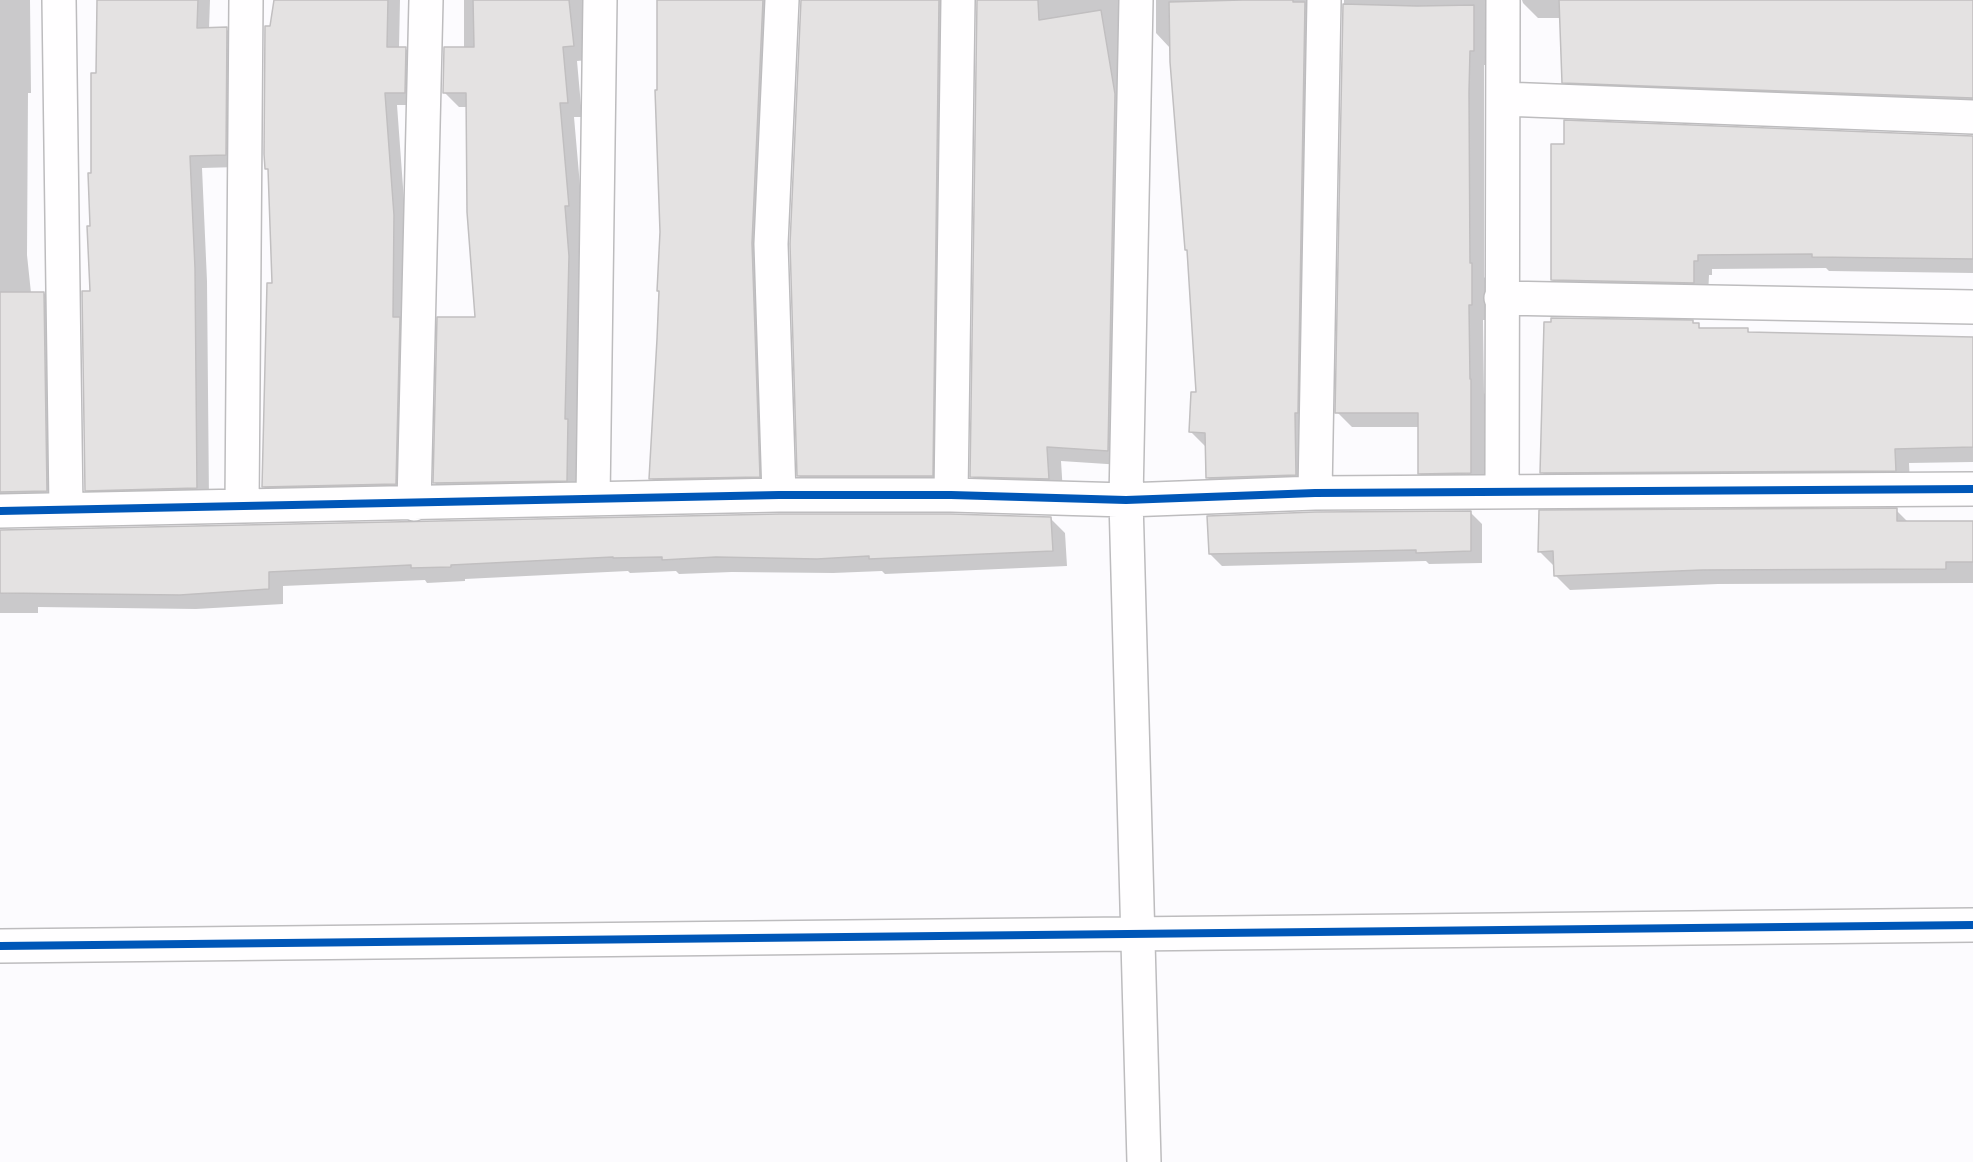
<!DOCTYPE html>
<style>
body{margin:0}
canvas{display:block;background:#fcfbfe}
</style>
<canvas width="1973" height="1162"></canvas>
<script>
const ctx = document.querySelector('canvas').getContext('2d');
ctx.lineJoin = 'round';
function fillPath(path, color) {
  ctx.fillStyle = color;
  ctx.fill(path, 'evenodd');
}
function shape(rows) {
  const path = new Path2D();
  for (const r of rows) {
    path.moveTo(r[0], r[1]);
    for (let i = 2; i < r.length; i += 2) path.lineTo(r[i], r[i + 1]);
  }
  return path;
}
function stroke(path, color, width, dash) {
  ctx.strokeStyle = color;
  ctx.lineWidth = width;
  ctx.lineCap = dash ? 'butt' : 'round';
  ctx.setLineDash(dash || []);
  ctx.stroke(path);
}
fillPath(shape([
 [0,0,30,0,31,93,28,93,27,255,31,293,44,293,59,308,62,506,0,516],
 [97,0,210,0,209,29,226,29,239,41,238,167,202,168,207,281,209,500,98,502,86,490,92,174,97,74],
 [275,0,400,0,399,48,405,48,418,61,417,105,397,105,406,228,408,496,276,499,263,486,274,285,270,171,266,168,272,28],
 [464,0,594,0,595,14,583,15,588,60,577,61,582,117,574,117,583,220,579,220,583,272,582,495,450,498,435,483,476,319,467,107,459,107,444,92,464,49],
 [658,0,786,0,774,491,666,493,651,478,658,339,661,232],
 [802,0,962,0,947,490,813,490,799,476],
 [978,0,1140,0,1122,465,1061,461,1063,493,986,491,972,476],
 [1156,0,1328,0,1310,489,1222,492,1208,478,1206,447,1191,432,1197,394,1188,252,1186,250,1170,48,1156,33],
 [1344,0,1507,0,1488,65,1484,65,1484,277,1486,279,1486,320,1483,320,1484,393,1486,395,1485,488,1434,488,1419,473,1420,427,1352,427,1337,412],
 [1522,0,1973,0,1973,112,1579,97,1564,82,1562,18,1538,18,1523,3],
 [1973,137,1973,273,1829,271,1826,268,1712,269,1712,275,1709,275,1708,297,1567,294,1552,280],
 [1692,322,1703,330,1747,330,1752,334,1973,338,1973,462,1909,463,1910,485,1556,487,1542,472],
 [1896,510,1909,523,1973,523,1973,583,1718,584,1570,590,1555,575,1555,567,1539,551],
 [1470,512,1482,524,1482,563,1429,564,1426,561,1222,566,1210,554],
 [1050,518,1065,533,1067,566,885,574,882,571,833,573,732,572,679,574,676,571,630,573,628,571,465,579,465,581,427,583,425,580,376,582,283,586,283,604,196,609,38,607,38,613,0,613,0,531]
]), '#0003');
const building = shape([
 [97,0,198,0,197,28,227,27,226,155,190,156,195,268,197,488,85,491,82,291,90,291,87,226,90,226,88,173,91,173,91,73,96,73,97,0],
 [274,0,388,0,387,47,406,47,405,93,385,93,394,215,393,317,400,317,396,484,262,487,267,283,272,283,268,169,265,169,264,154,265,26,270,26,274,0],
 [473,0,569,0,574,46,563,47,568,103,560,103,569,206,565,206,569,256,565,419,568,419,567,481,433,483,437,317,475,317,467,212,466,93,443,93,444,47,474,47,473,0],
 [657,0,763,0,752,243,760,477,649,479,657,339,659,291,657,291,660,232,655,90,657,90,657,0],
 [801,0,939,0,933,476,797,476,790,244,801,0],
 [977,0,1038,0,1039,20,1101,10,1115,94,1108,451,1047,447,1049,479,970,477,977,0],
 [1242,0,1293,0,1293,2,1305,2,1298,413,1295,413,1296,475,1206,478,1205,433,1189,432,1191,392,1196,392,1187,250,1185,250,1170,62,1169,2,1242,0],
 [1559,0,1973,0,1973,98,1562,83,1559,0],
 [1343,4,1417,6,1474,5,1474,51,1470,51,1469,92,1470,263,1472,263,1472,305,1469,305,1470,379,1471,379,1471,473,1418,474,1418,413,1335,413,1343,4],
 [1564,120,1973,136,1973,259,1812,257,1812,254,1698,255,1698,261,1694,261,1694,283,1551,280,1551,144,1564,144,1564,120],
 [0,292,44,292,47,491,0,492,0,292],
 [1551,318,1693,320,1693,323,1699,323,1699,328,1748,328,1748,332,1973,337,1973,447,1895,449,1896,471,1540,473,1544,322,1551,322,1551,318],
 [1897,508,1897,521,1973,521,1973,562,1946,562,1946,569,1702,570,1554,576,1553,551,1538,552,1539,510,1897,508],
 [1471,511,1471,551,1416,553,1416,550,1209,554,1207,516,1315,512,1471,511],
 [779,514,951,514,1051,517,1053,551,869,559,869,556,817,559,716,557,662,560,662,557,613,558,613,557,451,565,451,567,411,568,411,565,269,572,269,589,180,595,0,593,0,530,779,514]
]);
fillPath(building, '#e4e2e2');
stroke(building, '#c1bfc0', 1.5);
const minor = shape([
 [59,0,66,508],
 [1136,0,1126,500,1144,1162],
 [1503,99,1973,117],
 [1501,298,1973,307],
 [1502,492,1503,0],
 [1315,493,1324,0],
 [779,495,771,244,782,0],
 [951,495,958,0],
 [593,499,600,0],
 [414,504,426,0],
 [242,506,246,0],
 [0,511,779,495,951,495,1126,500,1315,493,1973,489],
 [0,946,1973,925]
]);
stroke(minor, '#bdbcbe', 36);
stroke(minor, '#fffeff', 33);
stroke(shape([
 [0,511,779,495,951,495,1126,500,1315,493,1973,489],
 [0,946,1973,925]
]), '#0057b8', 8);
</script>
